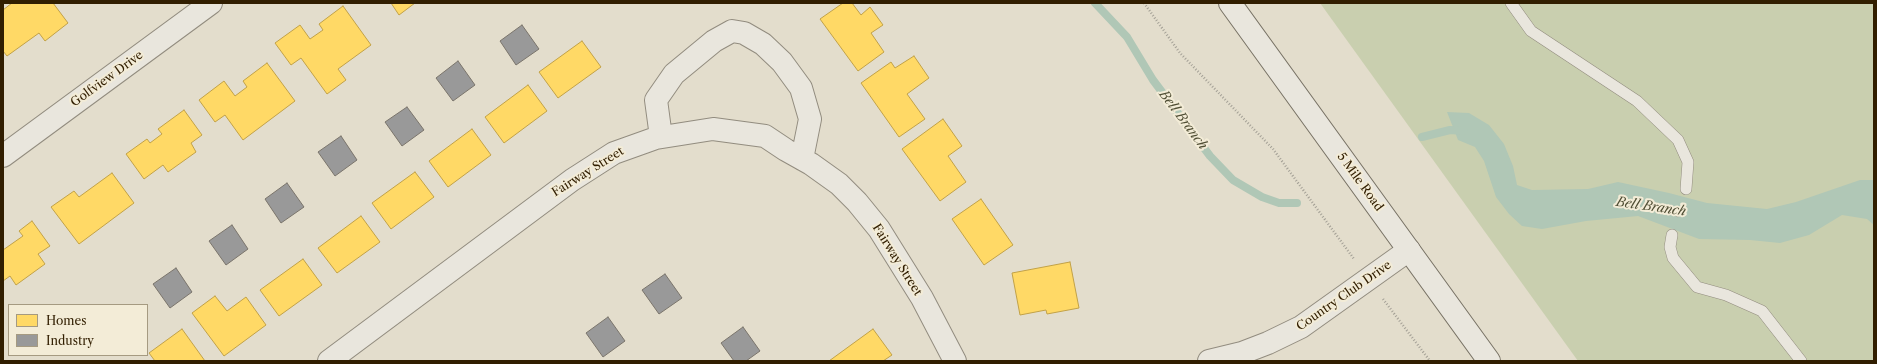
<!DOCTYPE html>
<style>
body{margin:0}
#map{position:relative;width:1877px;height:364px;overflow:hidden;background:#e3ddcc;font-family:"Libre Caslon Text",serif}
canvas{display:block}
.frame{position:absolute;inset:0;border:4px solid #311e00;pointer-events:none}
.legend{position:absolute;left:8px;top:304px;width:140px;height:52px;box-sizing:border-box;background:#f3ecd7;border:1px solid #a59a81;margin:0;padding:5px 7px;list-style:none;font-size:12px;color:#311e00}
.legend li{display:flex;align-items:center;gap:8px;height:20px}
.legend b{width:20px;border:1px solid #a59a81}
</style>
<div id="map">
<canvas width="1877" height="364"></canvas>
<div class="frame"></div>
<ul class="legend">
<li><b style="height:11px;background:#ffd966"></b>Homes</li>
<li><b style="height:11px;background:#999"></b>Industry</li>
</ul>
</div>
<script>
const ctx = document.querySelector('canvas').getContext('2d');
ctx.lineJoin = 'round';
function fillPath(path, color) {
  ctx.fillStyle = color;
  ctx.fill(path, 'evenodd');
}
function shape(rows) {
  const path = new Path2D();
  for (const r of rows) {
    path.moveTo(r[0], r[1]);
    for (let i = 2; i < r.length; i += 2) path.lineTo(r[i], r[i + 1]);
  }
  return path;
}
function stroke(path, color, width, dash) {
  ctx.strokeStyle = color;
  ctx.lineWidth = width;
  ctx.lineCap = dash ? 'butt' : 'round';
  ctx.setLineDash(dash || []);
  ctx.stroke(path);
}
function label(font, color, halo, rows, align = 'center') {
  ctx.font = font + ' "Libre Caslon Text",serif';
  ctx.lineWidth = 4;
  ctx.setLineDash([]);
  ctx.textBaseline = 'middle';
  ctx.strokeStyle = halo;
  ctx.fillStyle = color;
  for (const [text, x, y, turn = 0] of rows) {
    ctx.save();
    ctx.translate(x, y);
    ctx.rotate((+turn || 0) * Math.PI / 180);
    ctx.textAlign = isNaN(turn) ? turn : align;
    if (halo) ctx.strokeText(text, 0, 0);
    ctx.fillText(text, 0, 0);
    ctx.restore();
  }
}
fillPath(shape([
 [1320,3,1874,3,1874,361,1578,361]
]), '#c9cfaf');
fillPath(shape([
 [1447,112,1469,113,1489,125,1504,144,1513,166,1517,185,1532,190,1588,189,1618,182,1669,193,1707,203,1767,209,1796,202,1860,180,1874,180,1874,225,1867,219,1842,215,1809,235,1780,243,1750,240,1699,239,1638,216,1586,221,1542,229,1522,226,1509,214,1496,197,1484,161,1475,147,1458,140]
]), '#b0c7b6');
const homes = shape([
 [12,3,53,3,68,23,45,41,39,33,7,56,3,51,3,10,12,3],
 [391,3,415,3,399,15,391,3],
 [843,3,852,3,861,15,870,7,883,25,871,33,884,52,858,71,820,19,843,3],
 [343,6,371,45,338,69,346,80,327,94,301,58,291,65,275,43,300,25,310,39,323,30,319,24,343,6],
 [582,41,601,67,558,98,539,72,582,41],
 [914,56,929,78,907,94,925,119,899,137,861,83,891,62,895,68,914,56],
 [267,63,295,101,243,140,225,115,215,122,199,100,224,81,235,96,247,87,243,81,267,63],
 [528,85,547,111,504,143,485,117,528,85],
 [184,110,202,135,191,143,196,152,168,172,163,165,144,179,126,154,147,139,150,143,162,134,158,129,184,110],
 [943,119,962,146,948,156,966,182,940,201,902,149,943,119],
 [472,129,491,155,448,187,429,161,472,129],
 [415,172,434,197,391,229,372,203,415,172],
 [112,173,134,203,79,244,51,207,74,191,79,197,112,173],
 [981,199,1013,245,984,265,952,219,981,199],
 [361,216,380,242,337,273,318,248,361,216],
 [32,221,50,246,38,254,45,264,16,285,10,276,3,281,3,250,23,236,19,231,32,221],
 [303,259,322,285,279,316,260,290,303,259],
 [1070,262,1079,308,1047,314,1046,310,1020,315,1012,273,1070,262],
 [215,296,227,311,246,297,266,325,224,356,192,313,215,296],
 [182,329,205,361,155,361,149,353,182,329],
 [873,329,892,355,883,361,829,361,873,329]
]);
fillPath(homes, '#ffd966');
stroke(homes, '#c1a147', 1);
const industry = shape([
 [522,25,539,49,516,65,500,41,522,25],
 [458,61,475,85,453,101,436,78,458,61],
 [407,107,424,130,402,146,385,122,407,107],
 [341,136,357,160,335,176,318,152,341,136],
 [287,183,304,207,281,223,265,199,287,183],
 [232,225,248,249,226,265,209,241,232,225],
 [176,268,192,292,170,308,153,284,176,268],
 [665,274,682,298,659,314,642,290,665,274],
 [608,317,625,341,603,357,586,333,608,317],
 [743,327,760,351,746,361,734,361,721,343,743,327]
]);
fillPath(industry, '#999');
stroke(industry, '#7a746b', 1);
stroke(shape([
 [1095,3,1127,37,1153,80,1210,156,1233,180,1262,197,1279,203,1297,203],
 [1422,137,1450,130,1464,131]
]), '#b0c7b6', 8);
const lane = shape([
 [1511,3,1531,31,1637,101,1678,140,1688,162,1686,189],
 [1672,235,1670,247,1673,258,1697,287,1726,295,1762,311,1801,361]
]);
const street = shape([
 [661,137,656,100,674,74,714,41,732,31,744,33,763,44,782,62,801,88,810,119,802,159],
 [3,156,211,3],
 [329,361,572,180,614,153,656,138,713,129,765,136,786,150,811,164,839,184,857,202,879,229,922,298,955,361],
 [1209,361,1242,353,1268,343,1301,327,1409,250]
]);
const secondary = shape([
 [1230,3,1489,361]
]);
stroke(lane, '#928c7f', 12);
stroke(street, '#928c7f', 24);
stroke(secondary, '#787265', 24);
stroke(shape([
 [1144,3,1180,53,1273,149,1354,259],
 [1677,217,1681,207],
 [1383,299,1430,361]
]), '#a4a096', 2.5, [1, 2]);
stroke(lane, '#e9e6dd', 11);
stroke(street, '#e9e6dd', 22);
stroke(secondary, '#e9e6dd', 22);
label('12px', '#311e00', '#f3ecd7', [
 ["Golfview Drive",107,79,-36],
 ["Fairway Street",588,172,-32],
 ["5 Mile Road",1360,182,54],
 ["Fairway Street",897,260,58],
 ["Country Club Drive",1344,296,-35]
]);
label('italic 13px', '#504e34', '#f3ecd7', [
 ["Bell Branch",1183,120,53],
 ["Bell Branch",1651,207,8]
]);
</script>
